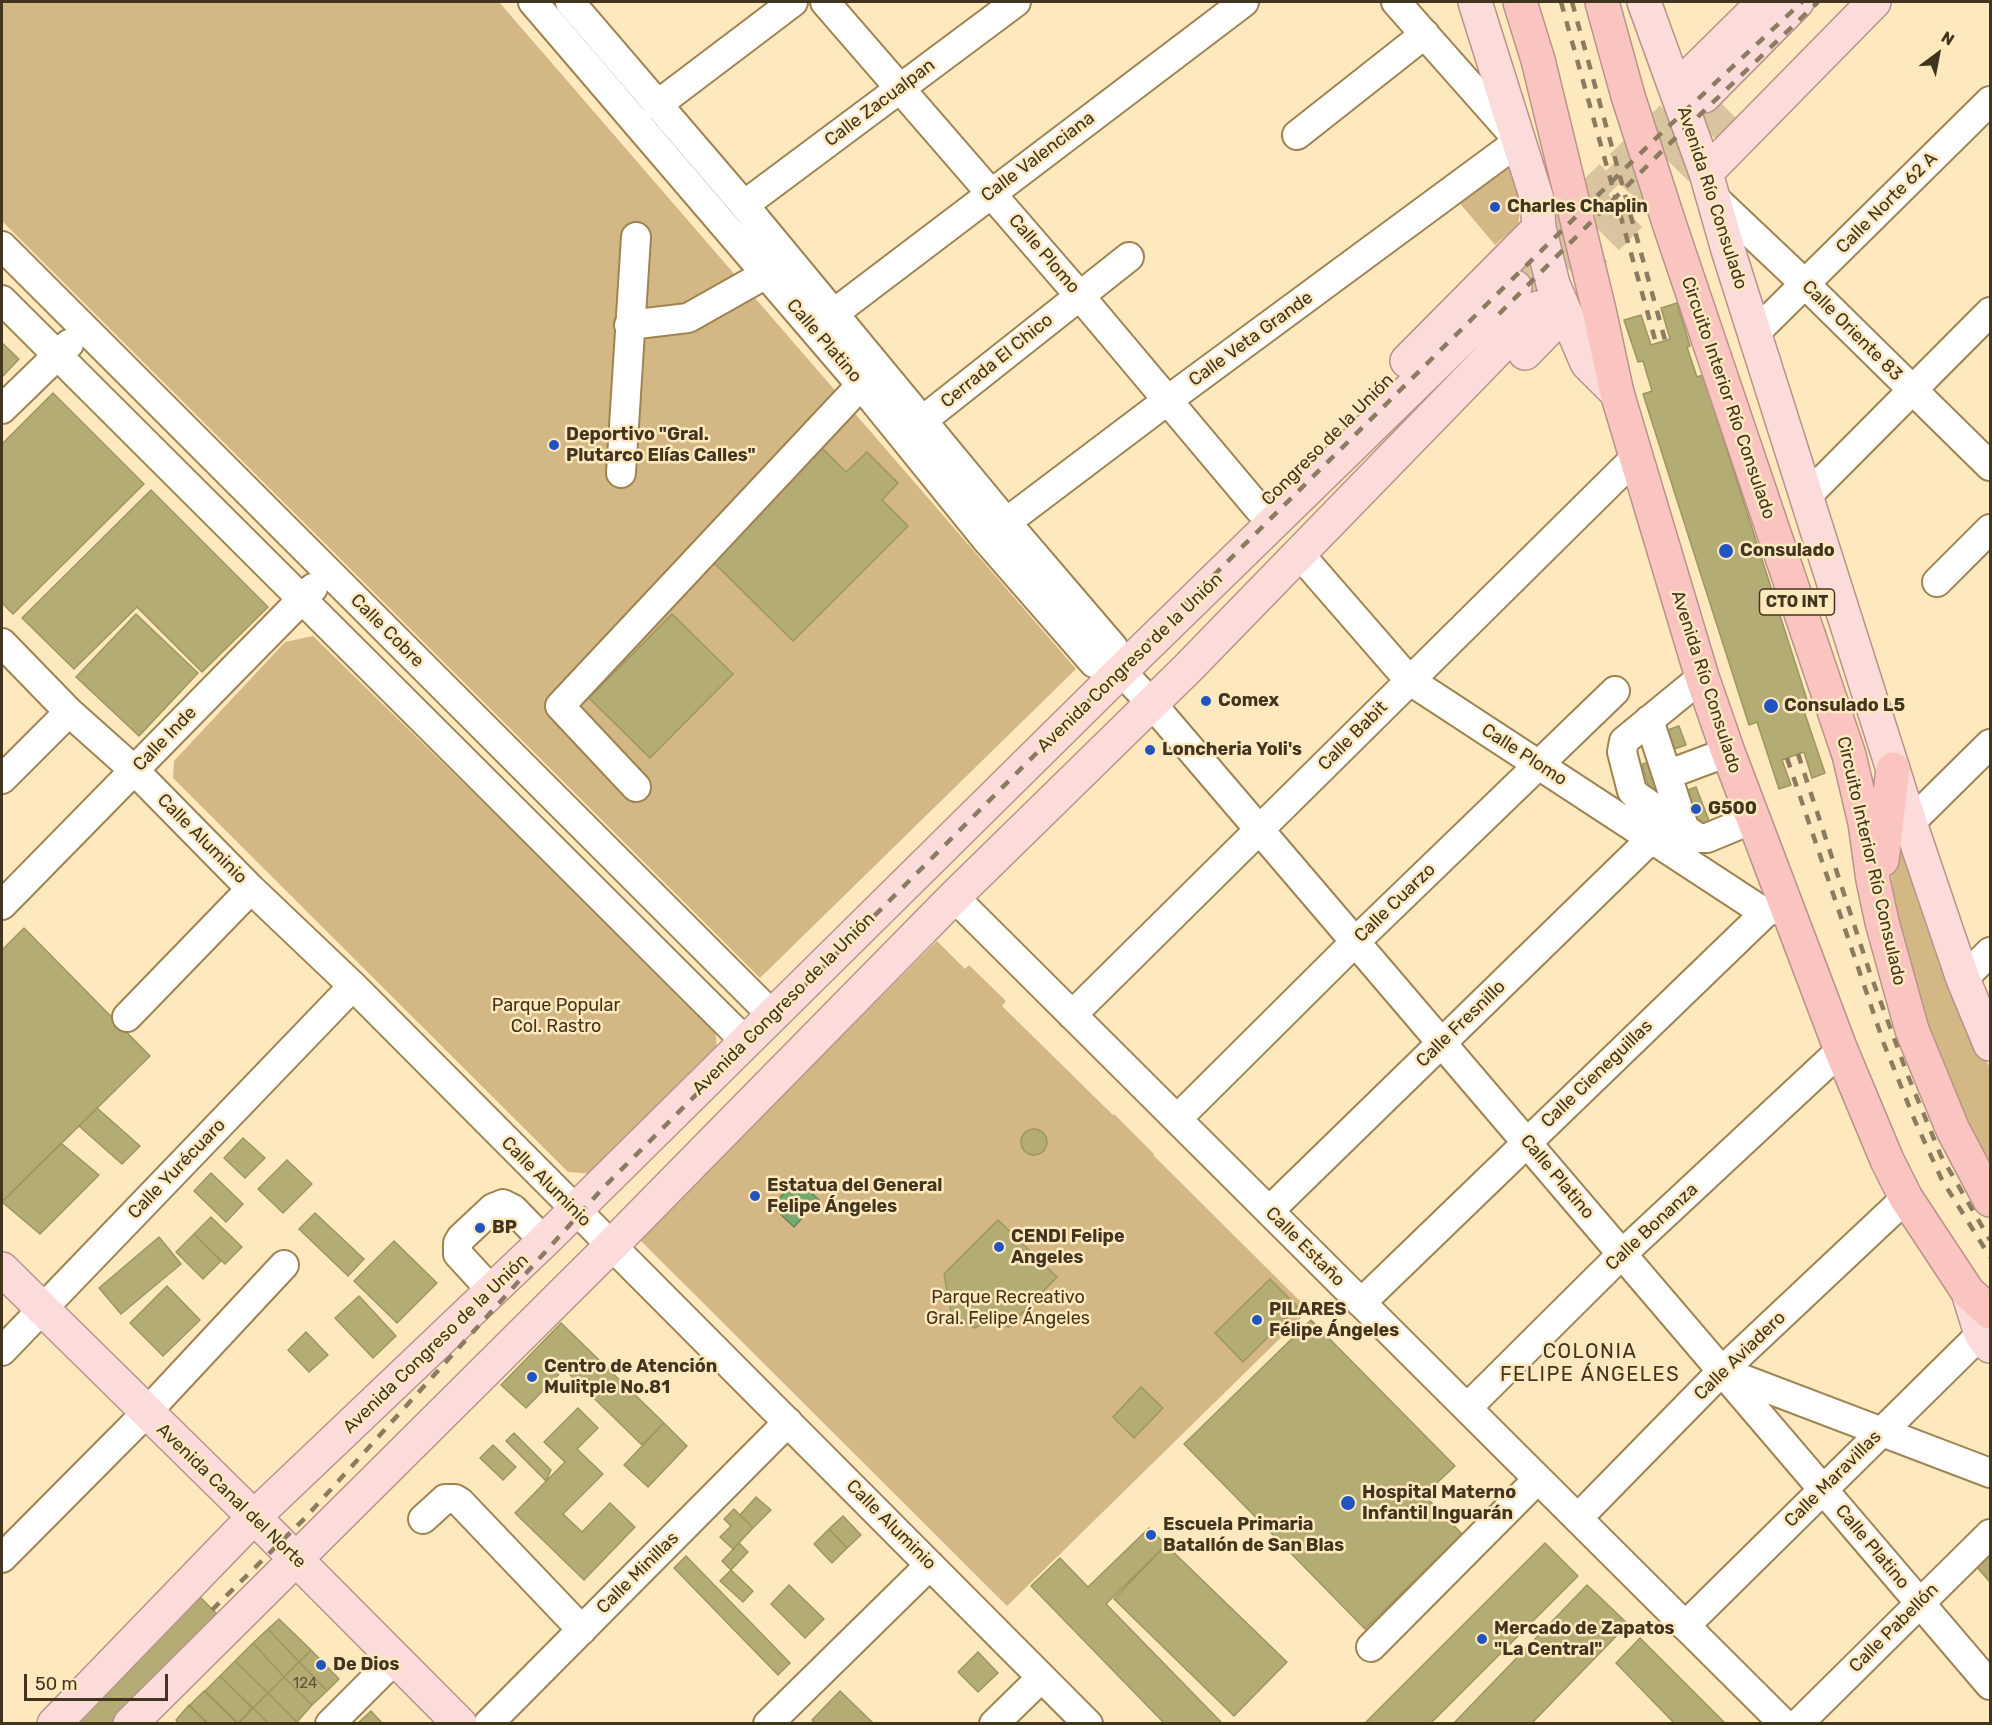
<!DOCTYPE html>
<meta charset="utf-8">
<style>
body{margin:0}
#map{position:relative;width:1992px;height:1725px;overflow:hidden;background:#fee8be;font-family:Rubik,sans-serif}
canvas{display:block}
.frame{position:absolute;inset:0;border:3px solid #413520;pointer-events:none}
.north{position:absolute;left:1908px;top:24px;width:60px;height:60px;-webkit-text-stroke:4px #fee8be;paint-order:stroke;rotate:32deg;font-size:16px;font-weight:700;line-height:24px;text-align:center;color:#413520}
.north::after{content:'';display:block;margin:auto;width:21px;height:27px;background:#413520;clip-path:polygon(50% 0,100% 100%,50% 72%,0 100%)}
.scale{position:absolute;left:24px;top:1674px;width:144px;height:27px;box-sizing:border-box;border:3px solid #413520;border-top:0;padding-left:8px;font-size:18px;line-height:21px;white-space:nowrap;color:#413520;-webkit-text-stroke:4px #fee8be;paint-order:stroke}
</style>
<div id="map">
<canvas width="1992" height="1725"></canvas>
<div class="frame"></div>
<div class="north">N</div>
<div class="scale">50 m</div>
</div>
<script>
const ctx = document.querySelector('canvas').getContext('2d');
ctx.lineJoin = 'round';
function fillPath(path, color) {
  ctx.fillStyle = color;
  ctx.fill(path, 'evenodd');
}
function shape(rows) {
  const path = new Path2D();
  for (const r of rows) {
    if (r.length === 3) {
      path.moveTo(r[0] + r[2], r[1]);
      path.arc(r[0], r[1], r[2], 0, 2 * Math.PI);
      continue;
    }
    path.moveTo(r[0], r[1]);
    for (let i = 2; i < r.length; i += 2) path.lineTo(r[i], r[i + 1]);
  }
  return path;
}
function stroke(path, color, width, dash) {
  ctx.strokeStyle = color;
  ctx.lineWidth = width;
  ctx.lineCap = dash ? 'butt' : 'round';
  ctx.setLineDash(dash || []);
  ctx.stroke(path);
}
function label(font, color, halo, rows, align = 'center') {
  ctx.font = font + ' Rubik,sans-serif';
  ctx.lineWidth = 5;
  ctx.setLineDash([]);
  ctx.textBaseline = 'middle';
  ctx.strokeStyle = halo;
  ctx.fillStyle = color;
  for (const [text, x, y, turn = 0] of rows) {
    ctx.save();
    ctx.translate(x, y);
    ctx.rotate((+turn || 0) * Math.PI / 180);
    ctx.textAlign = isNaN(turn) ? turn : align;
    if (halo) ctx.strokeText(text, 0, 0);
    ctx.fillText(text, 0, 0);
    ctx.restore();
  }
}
fillPath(shape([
 [2,2,499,2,1076,669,760,978,4,223,2,220],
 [1510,157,1522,198,1518,225,1495,245,1458,201],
 [313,636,715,1029,717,1048,593,1174,568,1172,173,778,174,761,285,642],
 [1896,827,1976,1040,1990,1068,1990,1173,1941,1077,1890,894],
 [937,941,965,969,969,965,1006,1001,1002,1006,1113,1115,1114,1114,1154,1154,1153,1155,1309,1310,1007,1606,638,1238]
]), '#d3b885');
const water = shape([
 [797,1179,819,1200,794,1227,772,1206,797,1179]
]);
fillPath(water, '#74a970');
stroke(water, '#658658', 1.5);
const building = shape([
 [1677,303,1690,346,1687,347,1697,377,1703,375,1809,706,1803,708,1825,773,1812,778,1804,752,1787,758,1782,760,1791,785,1779,789,1757,722,1749,725,1643,394,1652,391,1643,361,1638,362,1624,320,1641,315,1651,345,1670,339,1661,308,1677,303],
 [2,343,19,359,2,377,2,343],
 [53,393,144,484,13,614,2,603,2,444,53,393],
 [822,448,846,472,867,452,898,483,882,500,908,526,793,641,710,559,822,448],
 [151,490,268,607,202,672,137,607,74,669,22,618,151,490],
 [136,614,198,673,139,736,76,677,136,614],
 [672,614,733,674,650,758,589,698,672,614],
 [1679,726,1686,745,1668,751,1662,732,1679,726],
 [1658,760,1669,797,1653,802,1642,764,1658,760],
 [1696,787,1711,826,1695,832,1680,793,1696,787],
 [24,928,150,1056,2,1202,2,950,24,928],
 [97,1108,140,1146,122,1164,79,1126,97,1108],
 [1034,1142,13],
 [243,1138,265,1158,245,1178,224,1158,243,1138],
 [61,1143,99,1175,40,1234,2,1202,61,1143],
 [287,1160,312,1184,283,1213,258,1189,287,1160],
 [211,1173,243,1204,226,1222,194,1191,211,1173],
 [315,1213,364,1259,348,1276,299,1229,315,1213],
 [211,1217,242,1247,225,1264,194,1234,211,1217],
 [998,1220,1057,1277,1009,1327,988,1322,974,1328,951,1312,944,1274,998,1220],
 [194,1234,221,1261,203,1279,176,1252,194,1234],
 [159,1237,181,1264,121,1314,99,1288,159,1237],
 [394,1241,437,1283,397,1323,354,1281,394,1241],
 [1270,1279,1298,1307,1243,1362,1215,1333,1270,1279],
 [167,1286,200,1320,163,1356,130,1323,167,1286],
 [359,1296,396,1336,373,1358,335,1318,359,1296],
 [1311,1320,1455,1466,1424,1495,1462,1534,1365,1629,1184,1444,1311,1320],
 [561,1323,664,1423,642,1445,564,1369,526,1408,501,1385,561,1323],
 [306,1332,328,1355,309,1372,288,1350,306,1332],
 [1141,1387,1163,1408,1134,1438,1113,1417,1141,1387],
 [578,1408,598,1428,577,1449,603,1474,563,1514,582,1532,610,1503,635,1527,584,1580,515,1513,565,1462,544,1442,578,1408],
 [664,1423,687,1446,648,1487,624,1465,664,1423],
 [514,1433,551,1470,546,1481,506,1441,514,1433],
 [493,1445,516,1467,503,1480,480,1458,493,1445],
 [756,1497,771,1510,753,1528,740,1515,756,1497],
 [734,1509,753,1528,733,1549,720,1537,731,1526,724,1519,734,1509],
 [843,1516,861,1535,847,1548,829,1529,843,1516],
 [1149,1528,1166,1545,1106,1604,1221,1722,1220,1724,1165,1724,1031,1586,1060,1558,1088,1587,1149,1528],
 [829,1529,847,1548,832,1563,814,1544,829,1529],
 [739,1543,748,1552,731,1570,722,1561,739,1543],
 [1545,1543,1578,1576,1430,1724,1364,1724,1545,1543],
 [1166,1545,1287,1662,1234,1716,1114,1599,1166,1545],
 [1990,1552,1990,1582,1976,1566,1990,1552],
 [686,1556,790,1663,778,1675,674,1568,686,1556],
 [731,1570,753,1591,743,1602,720,1581,731,1570],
 [789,1585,824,1619,805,1638,771,1604,789,1585],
 [1587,1585,1628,1624,1531,1724,1453,1724,1587,1585],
 [201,1598,218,1615,122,1724,60,1724,163,1621,201,1598],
 [279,1619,311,1650,299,1662,268,1629,279,1619],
 [268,1629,299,1662,284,1677,253,1643,268,1629],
 [1640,1638,1726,1724,1675,1724,1616,1663,1640,1638],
 [253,1643,284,1677,268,1693,235,1661,253,1643],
 [311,1650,339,1679,327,1691,299,1662,311,1650],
 [978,1652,998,1673,978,1692,958,1672,978,1652],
 [235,1661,268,1693,253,1708,220,1676,235,1661],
 [299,1662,327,1691,312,1705,284,1677,299,1662],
 [220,1676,252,1708,238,1723,205,1691,220,1676],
 [284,1677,312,1705,297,1722,268,1693,284,1677],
 [204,1691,237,1723,236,1724,208,1724,189,1706,204,1691],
 [840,1691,874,1724,816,1724,812,1720,840,1691],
 [268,1693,297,1722,296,1724,269,1724,253,1708,268,1693],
 [189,1705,209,1724,179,1724,176,1720,189,1705],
 [253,1708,269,1724,239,1723,253,1708],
 [371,1711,383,1724,357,1724,371,1711]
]);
fillPath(building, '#b3ad75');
stroke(building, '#9d975f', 1.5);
stroke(shape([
 [1529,252,1696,90]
]), '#d8c49e', 28, [28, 14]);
stroke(shape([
 [1515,287,1703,96],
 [1538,308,1732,114]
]), '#d8c49e', 33, [33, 16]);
const minor = shape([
 [533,2,861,385,985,538,1094,663,1121,671],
 [570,2,744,205,1006,522,1113,647,1121,671,1152,704,1990,1685],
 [825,2,1079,295,1259,509],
 [657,105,793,2],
 [1297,135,1425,34],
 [1713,197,1805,284,1990,466],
 [744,205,1016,2],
 [2,246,773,1016],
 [2,300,746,1042],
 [833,314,1244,2],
 [629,325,688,318,766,274],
 [1755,333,1990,101],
 [2,409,69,344],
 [923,420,1129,257],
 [621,473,636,237],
 [1807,496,1990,312],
 [992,533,1168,400,1519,141,1396,2],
 [1309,565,1409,680,1765,913],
 [1937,582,1990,529],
 [2,643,69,712,134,770,251,889,353,986,1088,1724],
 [1702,677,1624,741,1622,752,1632,791,1637,796,1698,838,1707,838,1753,819],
 [1649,720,1685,830],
 [1669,774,1728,752],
 [2,779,69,712],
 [636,787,560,706,861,385],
 [1910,823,1990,744],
 [954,897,1784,1724],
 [2,905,313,588],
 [1963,979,1990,952],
 [1072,1015,1635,458],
 [127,1017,251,889],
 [1177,1119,1355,942,1615,691],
 [1269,1211,1652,838],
 [492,1291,458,1254,458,1243,461,1238,493,1208,503,1204,513,1209,544,1241],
 [1361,1303,1765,913,1786,904],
 [2,1351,353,986],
 [1727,1373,1990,1473],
 [1467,1408,1622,1254,1841,1050],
 [1578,1518,1722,1371,1906,1198],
 [423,1519,445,1499,455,1499,460,1502,582,1630],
 [2,1558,146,1413,284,1265],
 [1685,1626,1981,1334],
 [1371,1647,1538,1479],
 [330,1724,396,1658],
 [488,1724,788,1422],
 [768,1724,930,1565],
 [994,1724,1041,1678],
 [1798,1724,1990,1534]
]);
const major = shape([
 [1475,2,1537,199,1539,228,1553,284,1587,363,1617,393],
 [1644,2,1706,173,1728,250,1910,823,1963,979,1990,1044],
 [1677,88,1764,2],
 [1704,96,1797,2],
 [1706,173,1874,2],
 [1525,353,1564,313],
 [1407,361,1539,228],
 [2,1269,254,1517,460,1724],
 [1968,1292,1981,1334,1990,1346],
 [54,1724,254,1517,544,1241,1121,671,1515,287],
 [130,1724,611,1246,954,897,1188,668,1538,308]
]);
const highway = shape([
 [1520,2,1538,60,1599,310,1617,393,1702,677,1728,752,1841,1050,1887,1160,1906,1198,1968,1292,1990,1312],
 [1602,2,1628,96,1670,226,1849,755,1865,823,1873,880,1882,922,1912,1030,1953,1130,1990,1200],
 [1882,860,1893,769]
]);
stroke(minor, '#9f8452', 32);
stroke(major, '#b99389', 36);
stroke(highway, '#b99389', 36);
stroke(minor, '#fff', 28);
stroke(major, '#fcdcda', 33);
stroke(highway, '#fac5c1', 33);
stroke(shape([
 [1561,2,1656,343],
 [1572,2,1665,340],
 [1499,314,1664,149,1818,2],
 [1798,754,1870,973,1908,1076,1941,1156,1990,1240],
 [1787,758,1884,1044,1915,1121,1942,1180,1990,1257],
 [212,1610,305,1518,603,1188,1242,547,1488,303,1654,140,1802,2]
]), '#8c7c5f', 4.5, [10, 10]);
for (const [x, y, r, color] of [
 [1495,207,6,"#2154c1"],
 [554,445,6,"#2154c1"],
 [1726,551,8,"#2154c1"],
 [1206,701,6,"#2154c1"],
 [1771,706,8,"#2154c1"],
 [1150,750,6,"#2154c1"],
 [1696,809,6,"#2154c1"],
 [755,1196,6,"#2154c1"],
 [480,1228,6,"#2154c1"],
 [999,1247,6,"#2154c1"],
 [1257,1320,6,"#2154c1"],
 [532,1377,6,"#2154c1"],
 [1348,1503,8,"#2154c1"],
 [1151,1535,6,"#2154c1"],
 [1482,1639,6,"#2154c1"],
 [321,1665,6,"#2154c1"]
]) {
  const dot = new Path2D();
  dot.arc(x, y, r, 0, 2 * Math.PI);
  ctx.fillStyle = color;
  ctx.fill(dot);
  stroke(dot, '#fee8be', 2);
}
label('15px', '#5e5335', null, [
 ["124",305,1684]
]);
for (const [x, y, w] of [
 [1797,602,75]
]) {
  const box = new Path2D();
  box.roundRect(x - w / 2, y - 13, w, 26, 4.5);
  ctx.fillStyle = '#fee8be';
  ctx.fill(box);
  stroke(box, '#413520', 1.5);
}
label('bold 16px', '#413520', null, [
 ["CTO INT",1797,602]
]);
label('18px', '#413520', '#fee8be', [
 ["Calle Zacualpan",880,103,-37],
 ["Calle Valenciana",1038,157,-37],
 ["Avenida Río Consulado",1712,198,72],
 ["Calle Norte 62 A",1887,203,-45],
 ["Calle Plomo",1044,254,49],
 ["Calle Oriente 83",1852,331,45],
 ["Calle Veta Grande",1251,339,-36],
 ["Calle Platino",824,341,49],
 ["Cerrada El Chico",997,361,-39],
 ["Circuito Interior Río Consulado",1728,398,71],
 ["Congreso de la Unión",1328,440,-45],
 ["Calle Cobre",387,631,45],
 ["Avenida Congreso de la Unión",1130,663,-44],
 ["Avenida Río Consulado",1706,682,72],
 ["Calle Babit",1353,736,-45],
 ["Calle Inde",165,739,-46],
 ["Calle Plomo",1524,755,33],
 ["Calle Aluminio",202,839,45],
 ["Circuito Interior Río Consulado",1871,861,77],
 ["Calle Cuarzo",1395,903,-44],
 ["Avenida Congreso de la Unión",784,1004,-45],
 ["Calle Fresnillo",1461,1024,-44],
 ["Calle Cieneguillas",1597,1074,-44],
 ["Calle Yurécuaro",177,1169,-46],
 ["Calle Platino",1557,1177,50],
 ["Calle Aluminio",546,1182,45],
 ["Calle Bonanza",1652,1227,-43],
 ["Calle Estaño",1305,1247,45],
 ["Avenida Congreso de la Unión",436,1344,-44],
 ["Calle Aviadero",1740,1356,-44],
 ["Calle Maravillas",1833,1479,-45],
 ["Avenida Canal del Norte",231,1496,44],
 ["Calle Aluminio",891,1525,45],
 ["Calle Platino",1872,1547,50],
 ["Calle Minillas",638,1573,-45],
 ["Calle Pabellón",1894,1628,-45]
]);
label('bold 18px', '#413520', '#fee8be', [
 ["Charles Chaplin",1507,207],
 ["Deportivo \"Gral.",566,435],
 ["Plutarco Elías Calles\"",566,456],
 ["Consulado",1740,551],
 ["Comex",1218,701],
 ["Consulado L5",1784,706],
 ["Loncheria Yoli's",1162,750],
 ["G500",1708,809],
 ["Estatua del General",767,1186],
 ["Felipe Ángeles",767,1207],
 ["BP",492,1228],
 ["CENDI Felipe",1011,1237],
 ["Angeles",1011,1258],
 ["PILARES",1269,1310],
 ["Félipe Ángeles",1269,1331],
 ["Centro de Atención",544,1367],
 ["Mulitple No.81",544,1388],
 ["Hospital Materno",1362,1493],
 ["Infantil Inguarán",1362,1514],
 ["Escuela Primaria",1163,1525],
 ["Batallón de San Blas",1163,1546],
 ["Mercado de Zapatos",1494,1629],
 ["\"La Central\"",1494,1650],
 ["De Dios",333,1665]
], 'left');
label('18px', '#433314', '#fee8be', [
 ["Parque Popular",556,1006],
 ["Col. Rastro",556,1027],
 ["Parque Recreativo",1008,1298],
 ["Gral. Felipe Ángeles",1008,1319]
]);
ctx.letterSpacing = '1.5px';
label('20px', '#413520', '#fee8be', [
 ["COLONIA",1590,1352],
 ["FELIPE ÁNGELES",1590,1375]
]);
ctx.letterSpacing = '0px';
</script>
